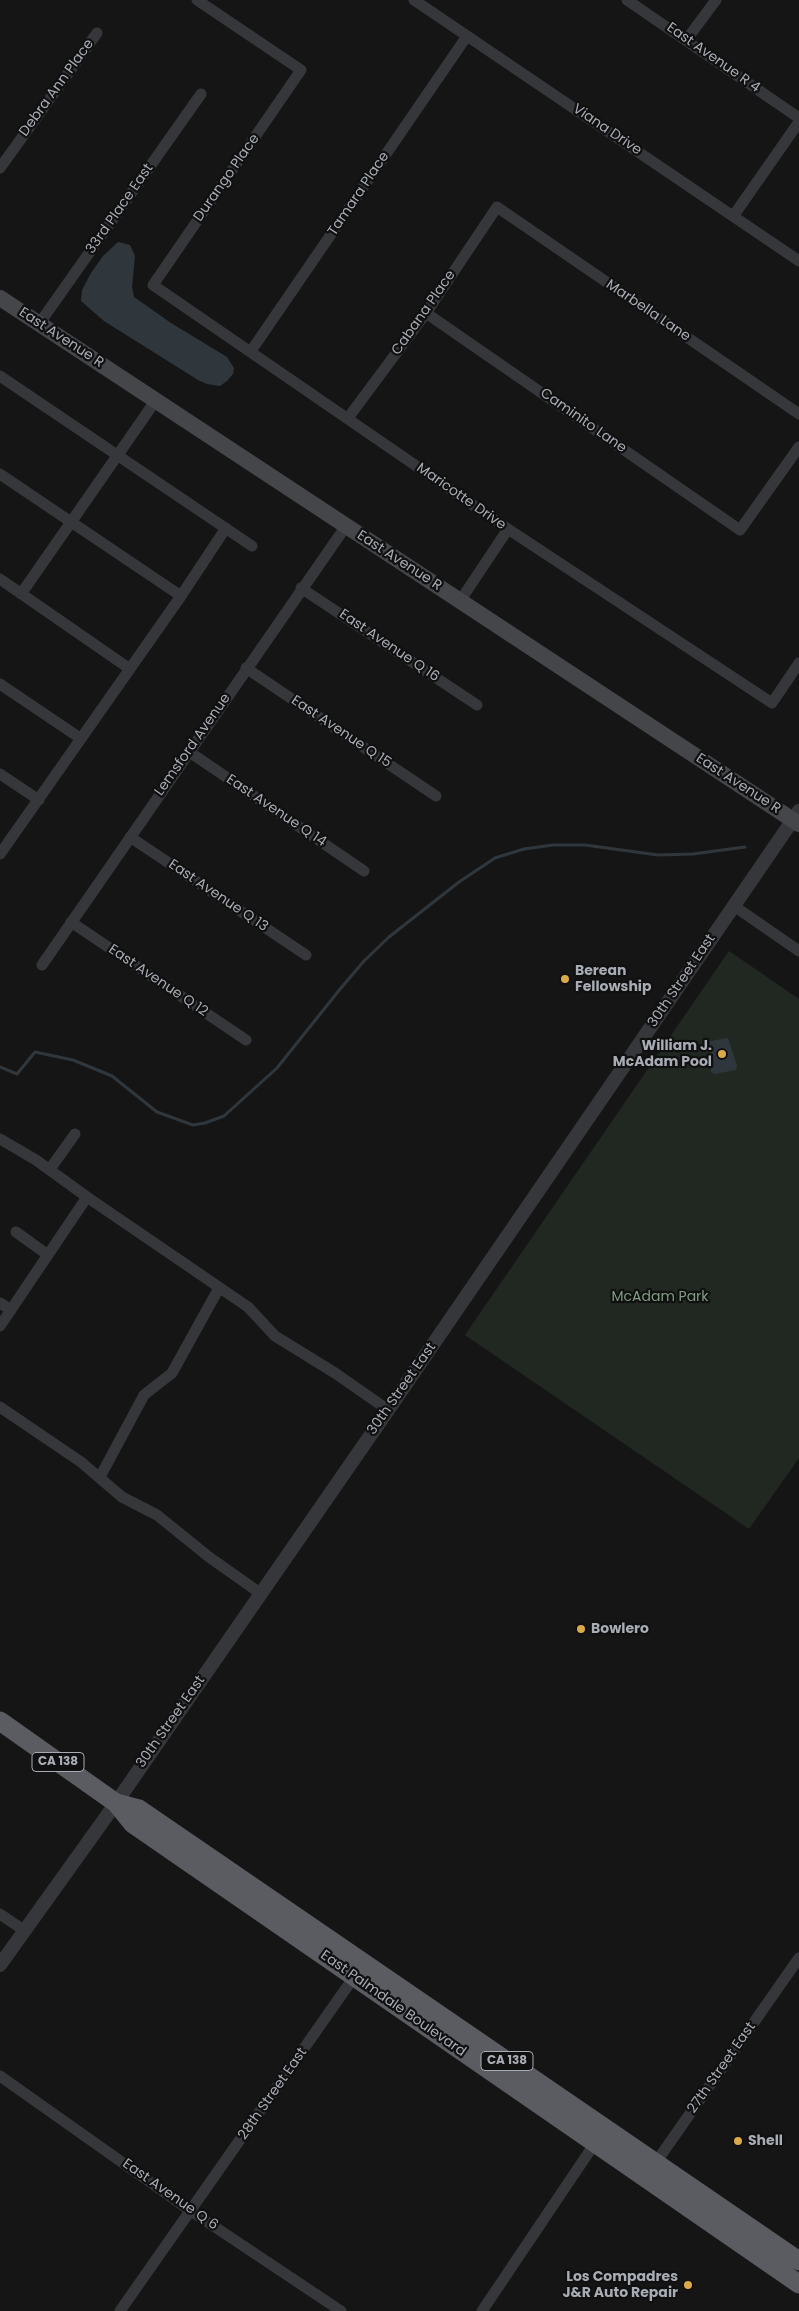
<!DOCTYPE html>
<style>
body{margin:0}
canvas{display:block;background:#151516}
</style>
<canvas width="799" height="2311"></canvas>
<script>
const ctx = document.querySelector('canvas').getContext('2d');
ctx.lineJoin = 'round';
function fillPath(path, color) {
  ctx.fillStyle = color;
  ctx.fill(path, 'evenodd');
}
function shape(rows) {
  const path = new Path2D();
  for (const r of rows) {
    path.moveTo(r[0], r[1]);
    for (let i = 2; i < r.length; i += 2) path.lineTo(r[i], r[i + 1]);
  }
  return path;
}
function stroke(path, color, width, dash) {
  ctx.strokeStyle = color;
  ctx.lineWidth = width;
  ctx.lineCap = dash ? 'butt' : 'round';
  ctx.setLineDash(dash || []);
  ctx.stroke(path);
}
function label(font, color, halo, rows, align = 'center') {
  ctx.font = font + ' Poppins,sans-serif';
  ctx.lineWidth = 4.5;
  ctx.setLineDash([]);
  ctx.textBaseline = 'middle';
  ctx.strokeStyle = halo;
  ctx.fillStyle = color;
  for (const [text, x, y, turn = 0] of rows) {
    ctx.save();
    ctx.translate(x, y);
    ctx.rotate((+turn || 0) * Math.PI / 180);
    ctx.textAlign = isNaN(turn) ? turn : align;
    if (halo) ctx.strokeText(text, 0, 0);
    ctx.fillText(text, 0, 0);
    ctx.restore();
  }
}
fillPath(shape([
 [729,951,799,999,799,1458,749,1529,465,1335]
]), '#212822');
fillPath(shape([
 [118,242,130,245,135,256,132,287,134,297,171,323,227,357,234,368,233,374,227,381,220,386,207,384,198,380,104,321,81,301,82,290,91,273,103,256],
 [728,1038,737,1066,736,1070,714,1074,711,1072,710,1041]
]), '#2f373d');
stroke(shape([
 [0,1067,17,1074,35,1052,73,1060,112,1076,157,1112,193,1125,205,1123,224,1116,277,1068,341,988,364,961,389,937,459,882,495,858,524,849,553,845,585,845,658,855,693,854,745,847]
]), '#2f373d', 3);
stroke(shape([
 [197,0,301,70,153,285,508,529,772,703,799,663],
 [414,0,799,261],
 [627,0,799,118],
 [687,39,716,0],
 [0,168,97,33],
 [734,215,799,122],
 [426,313,740,530,799,447],
 [39,324,201,94],
 [251,351,467,36],
 [0,376,252,546],
 [348,418,426,313,497,207,799,414],
 [0,474,181,596],
 [0,579,130,669],
 [301,588,477,705],
 [21,594,156,400],
 [460,601,508,529],
 [246,668,436,796],
 [0,684,80,738],
 [188,751,364,871],
 [0,774,39,800],
 [130,837,306,955],
 [0,854,181,596,226,528],
 [734,906,799,951],
 [71,922,246,1040],
 [42,965,346,526],
 [0,1139,36,1160,87,1197,248,1307,275,1336,335,1373,388,1410],
 [50,1169,75,1134],
 [16,1232,48,1255],
 [0,1303,11,1310],
 [0,1326,87,1197],
 [0,1407,81,1462,122,1497,157,1515,209,1557,260,1593],
 [100,1477,144,1395,172,1373,219,1288],
 [0,1914,25,1931],
 [0,2076,191,2211,341,2311],
 [652,2168,799,1958],
 [120,2311,354,1977],
 [482,2311,595,2143]
]), '#36373a', 11);
stroke(shape([
 [0,1965,116,1803,388,1410,799,811]
]), '#36373a', 14);
stroke(shape([
 [0,298,799,824]
]), '#44464a', 16);
stroke(shape([
 [0,1721,116,1803,133,1824,799,2284],
 [116,1803,139,1809,799,2261]
]), '#5a5c62', 19);
for (const [x, y, r, color] of [
 [565,979,5,"#daaa48"],
 [722,1054,5,"#daaa48"],
 [581,1629,5,"#daaa48"],
 [738,2141,5,"#daaa48"],
 [688,2285,5,"#daaa48"]
]) {
  const dot = new Path2D();
  dot.arc(x, y, r, 0, 2 * Math.PI);
  ctx.fillStyle = color;
  ctx.fill(dot);
  stroke(dot, '#101011', 2);
}
for (const [x, y, w] of [
 [58,1762,52],
 [507,2061,52]
]) {
  const box = new Path2D();
  box.roundRect(x - w / 2, y - 9.5, w, 19, 4);
  ctx.fillStyle = '#101011';
  ctx.fill(box);
  stroke(box, '#a8acb4', 1);
}
label('bold 12px', '#a8acb4', null, [
 ["CA 138",58,1762],
 ["CA 138",507,2061]
]);
label('14px', '#a8acb4', '#101011', [
 ["East Avenue R 4",713,58,35],
 ["Debra Ann Place",57,88,-54],
 ["Viana Drive",607,130,34],
 ["Durango Place",227,178,-55],
 ["Tamara Place",359,194,-56],
 ["33rd Place East",120,209,-55],
 ["Marbella Lane",648,311,34],
 ["Cabana Place",424,313,-55],
 ["East Avenue R",61,338,33],
 ["Caminito Lane",583,421,35],
 ["Maricotte Drive",461,497,35],
 ["East Avenue R",399,561,33],
 ["East Avenue Q 16",389,646,34],
 ["East Avenue Q 15",341,732,34],
 ["Lemsford Avenue",193,745,-55],
 ["East Avenue R",738,784,33],
 ["East Avenue Q 14",276,811,34],
 ["East Avenue Q 13",218,896,34],
 ["East Avenue Q 12",158,981,34],
 ["30th Street East",682,981,-56],
 ["30th Street East",402,1389,-55],
 ["30th Street East",171,1722,-55],
 ["East Palmdale Boulevard",393,2004,35],
 ["27th Street East",722,2068,-55],
 ["28th Street East",273,2094,-55],
 ["East Avenue Q 6",170,2195,35]
]);
label('bold 14px', '#a8acb4', '#101011', [
 ["Berean",575,971],
 ["Fellowship",575,987],
 ["William J.",712,1046,"right"],
 ["McAdam Pool",712,1062,"right"],
 ["Bowlero",591,1629],
 ["Shell",748,2141],
 ["Los Compadres",678,2277,"right"],
 ["J&R Auto Repair",678,2293,"right"]
], 'left');
label('14px', '#819d83', '#101011', [
 ["McAdam Park",660,1297]
]);
</script>
